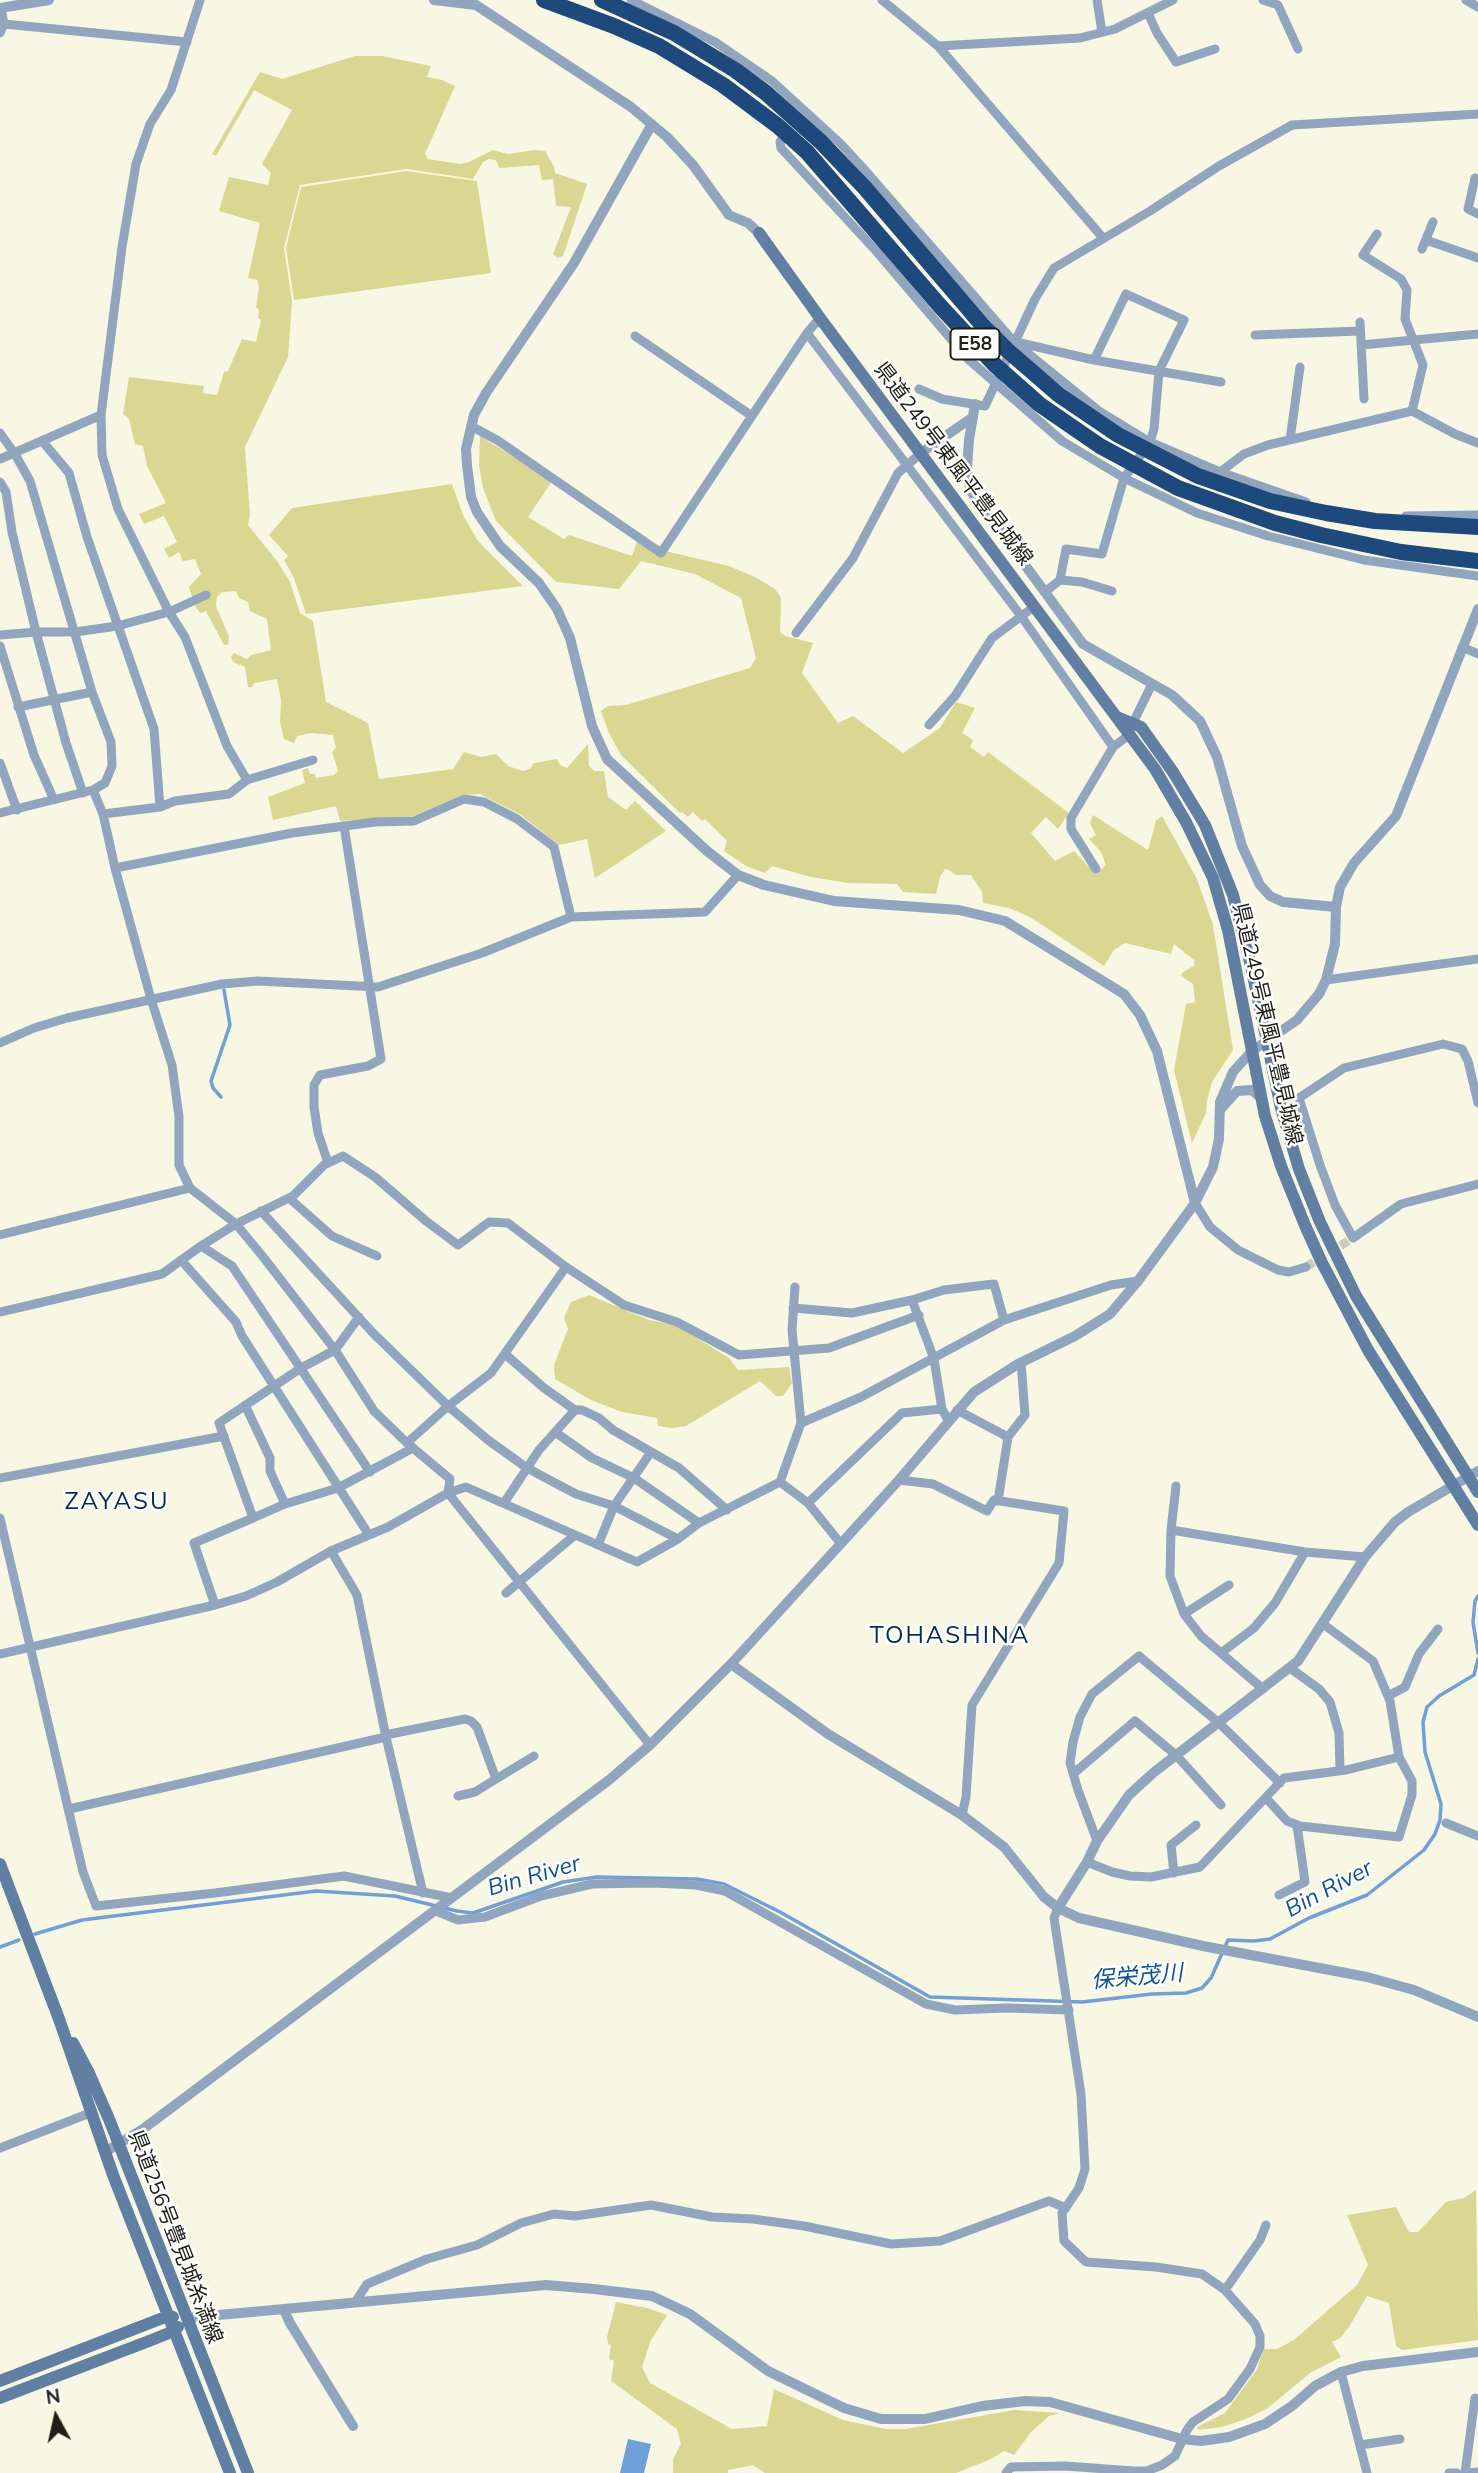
<!DOCTYPE html>
<meta charset="utf-8">
<style>
body{margin:0}
#map{position:relative;width:1478px;height:2473px;overflow:hidden;background:#f7f7e3;font-family:Mulish,sans-serif}
canvas{display:block}
.north{position:absolute;left:21px;top:2382px;width:70px;height:70px;-webkit-text-stroke:5px #fff;paint-order:stroke;rotate:352deg;font-size:19px;font-weight:700;line-height:28px;text-align:center;color:#1f1f18}
.north::after{content:'';display:block;margin:auto;width:24px;height:32px;background:#1f1f18;clip-path:polygon(50% 0,100% 100%,50% 72%,0 100%)}
</style>
<div id="map">
<canvas width="1478" height="2473"></canvas>
<div class="north">N</div>
</div>
<script>
const ctx = document.querySelector('canvas').getContext('2d');
ctx.lineJoin = 'round';
function fillPath(path, color) {
  ctx.fillStyle = color;
  ctx.fill(path, 'evenodd');
}
function shape(rows) {
  const path = new Path2D();
  for (const r of rows) {
    path.moveTo(r[0], r[1]);
    for (let i = 2; i < r.length; i += 2) path.lineTo(r[i], r[i + 1]);
  }
  return path;
}
function stroke(path, color, width, dash) {
  ctx.strokeStyle = color;
  ctx.lineWidth = width;
  ctx.lineCap = dash ? 'butt' : 'round';
  ctx.setLineDash(dash || []);
  ctx.stroke(path);
}
function label(font, color, halo, rows, align = 'center') {
  ctx.font = font + ' Mulish,"Noto Sans JP",sans-serif';
  ctx.lineWidth = 5;
  ctx.setLineDash([]);
  ctx.textBaseline = 'middle';
  ctx.strokeStyle = halo;
  ctx.fillStyle = color;
  for (const [text, x, y, turn = 0] of rows) {
    ctx.save();
    ctx.translate(x, y);
    ctx.rotate((+turn || 0) * Math.PI / 180);
    ctx.textAlign = isNaN(turn) ? turn : align;
    if (halo) ctx.strokeText(text, 0, 0);
    ctx.fillText(text, 0, 0);
    ctx.restore();
  }
}
fillPath(shape([
 [355,56,382,56,431,66,427,77,442,80,455,86,425,154,428,159,460,164,469,162,493,150,508,154,534,150,545,151,554,167,555,173,587,184,563,256,558,258,553,254,571,207,556,206,553,179,542,180,539,165,499,168,496,160,489,159,483,162,473,179,407,169,300,185,284,248,292,301,288,357,245,447,250,515,248,525,277,561,290,582,300,613,313,621,326,702,368,723,379,779,453,769,464,752,481,757,496,754,508,766,523,771,530,769,534,763,557,759,560,765,567,768,588,744,589,766,594,771,604,771,608,797,626,810,635,801,666,831,595,878,587,839,559,845,521,815,480,794,462,795,414,816,340,821,336,806,273,820,268,797,305,783,302,770,308,768,310,774,315,774,316,778,334,775,338,771,332,752,336,748,333,735,311,733,297,736,294,743,284,739,280,722,281,700,277,679,254,683,252,687,248,687,245,667,233,662,231,657,234,653,247,659,251,655,271,650,267,619,250,611,248,602,239,598,236,591,222,592,217,597,216,606,229,637,228,645,224,645,206,611,200,613,195,606,189,587,201,574,195,559,183,561,179,552,169,558,164,549,177,542,164,516,144,524,139,514,166,503,147,466,143,446,135,444,129,419,123,414,129,377,204,386,203,393,217,395,224,372,228,371,242,339,256,342,261,320,258,318,259,310,256,307,259,287,257,280,248,278,260,223,219,211,229,177,268,185,271,173,262,164,292,110,254,90,216,156,212,154,260,72,282,79],
 [406,171,477,181,491,273,294,300,286,248,301,187],
 [480,436,552,481,528,517,564,539,569,535,632,556,638,539,665,551,729,566,755,577,775,589,781,598,780,632,785,636,813,643,802,673,838,723,853,716,903,753,940,728,956,702,975,708,962,733,973,740,970,747,984,757,988,752,1069,813,1058,829,1046,817,1031,833,1055,861,1074,851,1096,874,1106,865,1101,852,1089,839,1096,835,1090,823,1093,815,1148,850,1156,820,1162,816,1197,879,1213,925,1233,1050,1212,1082,1207,1101,1206,1113,1192,1143,1174,1070,1186,1004,1195,1002,1193,984,1181,976,1182,973,1195,965,1194,960,1174,944,1171,954,1125,943,1114,950,1104,966,1030,917,1009,908,983,903,982,892,971,875,956,875,949,870,945,869,940,877,936,894,903,892,897,884,848,883,811,877,772,866,765,873,746,866,724,851,727,841,705,819,702,821,693,812,688,817,682,812,680,813,621,755,609,733,601,711,608,706,626,705,750,668,756,658,741,598,695,574,641,561,619,589,556,582,496,521,483,488,479,465],
 [452,484,463,515,478,541,523,586,306,614,294,578,284,560,288,556,269,535,292,508],
 [589,1295,649,1320,676,1325,729,1358,738,1370,789,1367,792,1383,783,1396,776,1396,760,1381,686,1426,672,1428,658,1426,657,1418,622,1412,591,1400,555,1379,554,1365,568,1329,564,1318,571,1302],
 [1476,2190,1478,2340,1402,2350,1396,2346,1389,2303,1367,2296,1349,2327,1340,2338,1332,2342,1341,2357,1310,2373,1268,2408,1246,2419,1222,2427,1198,2430,1197,2427,1225,2413,1256,2371,1264,2349,1277,2349,1294,2340,1357,2285,1368,2265,1347,2215,1396,2207,1409,2232,1418,2232,1446,2202,1464,2198],
 [616,2302,647,2308,667,2315,651,2340,642,2367,650,2383,732,2429,767,2426,774,2389,843,2420,886,2429,906,2429,1014,2410,1060,2413,1049,2416,1031,2432,1014,2455,1004,2451,991,2459,956,2473,765,2473,753,2465,728,2470,728,2473,673,2473,673,2459,681,2444,677,2429,611,2381,614,2361,609,2359,611,2345,608,2344,607,2337]
]), '#dad792');
fillPath(shape([
 [628,2439,651,2444,644,2473,620,2473]
]), '#719fd7');
stroke(shape([
 [221,1097,213,1088,211,1081,230,1025,224,990],
 [1478,1596,1475,1601,1473,1622,1478,1653],
 [35,1934,82,1920,316,1891,395,1896,457,1911,473,1913,563,1882,597,1877,697,1879,724,1884,780,1912,930,1997,1082,2002,1152,1994,1186,1993,1202,1988,1211,1978,1228,1940,1254,1941,1270,1939,1309,1918,1367,1895,1424,1850,1435,1834,1440,1820,1441,1804,1425,1752,1423,1722,1427,1707,1439,1696,1474,1675,1478,1659],
 [0,1947,19,1940]
]), '#719fd7', 3.5);
stroke(shape([
 [1306,1267,1353,1238]
]), '#ccccba', 9, [9, 4.5]);
stroke(shape([
 [631,0,715,42,772,81,841,144,863,168,1014,342,1099,411,1150,442,1220,472,1306,502],
 [882,0,938,46,1103,238],
 [1097,0,1102,32],
 [1263,0,1278,5,1298,49],
 [1466,0,1478,7],
 [1148,13,1157,33,1176,62,1215,49],
 [4,24,187,42],
 [0,33,4,24,1,8],
 [938,46,1080,38,1115,29,1173,0],
 [788,131,780,142,781,148,877,252,968,359,1062,441,1124,478,1197,513,1268,536,1364,560,1478,576],
 [1475,178,1468,209,1478,214],
 [1377,234,1363,255,1401,279,1407,290,1405,319,1423,365,1412,411],
 [1426,240,1478,258],
 [1422,249,1433,222],
 [1360,322,1364,399],
 [807,333,1021,616,1113,747],
 [1255,335,1360,331],
 [635,336,752,416],
 [1016,342,1094,360,1221,382],
 [1361,345,1478,334],
 [919,389,942,399,985,406,1035,299,1054,268,1150,211,1219,166,1292,125,1478,114],
 [471,426,497,440,661,553,807,333,820,318],
 [0,433,15,454,30,481,92,692,111,742,112,766,105,783,93,790],
 [1290,440,1300,367],
 [43,442,69,473,87,537,154,729,160,807],
 [0,459,101,415],
 [1220,472,1244,454,1268,445,1412,411,1455,434,1478,443],
 [0,482,6,492,12,532,36,632,66,743,83,793],
 [1406,516,1478,515],
 [1060,580,1082,582,1112,591],
 [1045,592,1060,580,1066,549,1102,554,1124,478,1150,442,1154,429,1159,371,1184,320,1126,294,1094,360],
 [796,633,853,558,898,473,921,453],
 [0,635,36,632,75,632,117,626,169,612,206,595],
 [0,646,34,755,54,800],
 [1462,647,1478,654],
 [18,707,92,692],
 [1133,723,1152,684],
 [929,725,955,696,992,638,1035,606],
 [0,763,17,810],
 [247,780,313,760],
 [0,813,93,790,103,814,115,868,151,999,172,1065,179,1117,179,1165,190,1188,236,1224,264,1258,335,1350,374,1411,407,1443,450,1479,448,1493,650,1745],
 [103,814,160,807,175,801,229,794,247,780,227,746,185,637,169,612,118,509,102,455,101,415,122,247,136,164,150,124,171,90,200,0],
 [115,868,292,833,375,822,414,821,464,799,484,802,517,819,554,847,571,917],
 [1096,869,1071,829,1071,818,1113,747,1129,735],
 [1326,980,1478,959],
 [0,1043,34,1028,67,1018,222,984,258,981,378,987,482,953,571,917,705,912,738,875],
 [1478,1103,1468,1061,1462,1049,1443,1044,1344,1068,1299,1098,1320,1165,1335,1205,1353,1238,1401,1204,1478,1184],
 [328,1163,318,1133,314,1107,314,1085,320,1075,368,1066,381,1059,344,826],
 [289,1198,332,1236,377,1256],
 [1195,1203,1210,1227,1238,1250,1278,1270,1289,1272,1306,1267],
 [261,1211,373,1333,448,1406,488,1440,527,1468,576,1494,614,1506,678,1539],
 [0,1235,190,1188],
 [201,1246,232,1266,370,1472],
 [181,1260,236,1322,242,1336,369,1535],
 [566,1267,624,1305,677,1322,739,1355,829,1348,919,1315],
 [793,1308,852,1313,912,1300],
 [0,1312,162,1274,201,1246,236,1224,293,1196,324,1165,343,1156,375,1177,426,1221,458,1245,489,1222,508,1223,566,1267,491,1373,448,1406,407,1443],
 [245,1405,270,1458,270,1471,285,1504],
 [942,1409,934,1359,912,1300,944,1290,994,1284,1004,1320],
 [575,1410,582,1410,599,1418,613,1430,679,1468,727,1510],
 [957,1410,1008,1437],
 [801,1423,861,1397,1004,1320,1111,1285,1138,1281],
 [555,1432,592,1458,634,1478,699,1523],
 [0,1478,224,1436],
 [899,1480,933,1484,987,1511,994,1500,1064,1511,1059,1563,972,1705,966,1797,962,1815],
 [780,1482,808,1503,841,1544],
 [998,1501,1008,1437,1025,1415,1021,1362],
 [504,1503,539,1450,575,1410,544,1388,505,1354],
 [808,1503,902,1413,942,1409,948,1420],
 [0,1518,83,1872,96,1906,215,1893,344,1876,452,1898],
 [253,1518,285,1504,338,1488,413,1448],
 [1171,1530,1176,1486],
 [598,1545,614,1506,651,1452],
 [331,1551,357,1595,386,1737,423,1893],
 [506,1593,575,1535],
 [215,1605,194,1543,253,1518,219,1423,301,1368,335,1350,359,1317],
 [1184,1614,1229,1585],
 [1221,1653,1254,1628,1275,1603,1305,1552],
 [0,1654,215,1605,246,1596,277,1582,331,1551,388,1527,448,1493,466,1487,637,1562,678,1539,699,1523,780,1482,801,1423,792,1330,795,1287],
 [1290,1668,1319,1689,1330,1702,1339,1733,1340,1771],
 [1263,1689,1201,1636,1184,1614,1170,1576,1171,1530,1305,1552,1365,1557],
 [1388,1696,1405,1687,1419,1654,1438,1629],
 [385,1735,465,1719,471,1721,477,1727,496,1779,534,1756],
 [1073,1774,1135,1721,1176,1755,1221,1805],
 [458,1796,475,1792,496,1779],
 [1266,1798,1287,1821,1300,1826,1399,1837,1412,1795,1412,1781,1399,1757],
 [69,1809,386,1737],
 [1446,1823,1478,1836],
 [1097,1841,1078,1790,1070,1763,1073,1742,1080,1717,1092,1694,1139,1656,1219,1723,1280,1783],
 [1087,1862,1112,1872,1130,1876,1151,1877,1200,1867,1284,1778,1346,1770,1399,1757,1390,1701,1373,1661,1323,1624],
 [1174,1873,1171,1845,1196,1825],
 [1279,1895,1305,1882,1297,1825],
 [436,1911,458,1920,485,1917,541,1896,592,1884,651,1883,696,1885,725,1891,926,2004,955,2010,1007,2008,1069,2010],
 [0,2148,90,2113],
 [1225,2290,1260,2240,1266,2225],
 [356,2301,367,2284,427,2259,477,2245,521,2223,554,2214,575,2216,651,2205,712,2217,753,2219,804,2226,891,2244,940,2241,1049,2201,1066,2208],
 [1341,2372,1367,2473],
 [1360,2445,1400,2439],
 [1006,2473,1011,2467,1065,2466,1134,2471,1147,2471,1162,2465,1175,2456,1187,2430,1193,2422,1228,2399,1250,2369,1260,2347,1260,2336,1255,2324,1225,2290,1202,2274,1156,2267,1086,2262,1064,2241,1062,2213,1079,2188,1085,2169,1081,2094,1054,1918,1058,1908],
 [1449,2473,1457,2473],
 [1465,2473,1475,2398],
 [1466,2473,1478,2472]
]), '#91a5bf', 9);
stroke(shape([
 [434,0,476,5,631,107,667,137,693,165,729,215,748,223,759,233],
 [0,8,49,0],
 [652,124,574,263,486,393,474,415,466,449,467,465,471,497,477,512,500,546,539,583,557,609,570,638,592,726,607,759,707,851,738,875,764,885,834,901,959,910,1005,921,1124,994,1140,1015,1157,1051,1195,1203],
 [975,404,969,440,967,468,970,490,1083,644,1172,695,1200,721,1217,757,1242,846,1260,885,1270,896,1283,902,1336,907],
 [921,453,973,417],
 [1220,1110,1237,1091,1252,1090,1261,1098],
 [731,1664,828,1734,962,1815,1004,1847,1044,1897,1058,1908,1079,1918,1203,1946,1367,1977,1414,1990,1478,2017],
 [1058,1908,1087,1862,1097,1841,1129,1795,1153,1773,1298,1661,1365,1557,1395,1522,1408,1512,1478,1471],
 [105,2152,143,2129,609,1780,650,1745,731,1664,899,1480,974,1392,1018,1364,1075,1336,1110,1314,1138,1281,1195,1203,1213,1167,1219,1139,1220,1102,1233,1072,1252,1051,1297,1020,1319,994,1326,980,1335,944,1336,907,1340,887,1354,863,1396,816,1478,609],
 [284,2310,290,2323,353,2426],
 [186,2318,546,2285,594,2289,652,2296,690,2314,768,2371,844,2408,881,2419,925,2419,982,2406,1025,2401,1050,2402,1182,2439,1201,2441,1229,2437,1265,2424,1292,2406,1315,2386,1341,2372,1363,2366,1478,2352]
]), '#91a5bf', 10);
stroke(shape([
 [759,233,820,318,1155,769,1186,822,1213,878,1228,930,1265,1116,1281,1166,1304,1223,1321,1261,1368,1350,1478,1525],
 [1117,717,1141,727,1173,772,1205,825,1233,895,1251,966,1281,1108,1299,1169,1320,1222,1356,1296,1478,1492],
 [0,1864,59,2019,113,2175,230,2473],
 [73,2043,88,2071,109,2119,248,2473],
 [0,2381,168,2316,173,2317],
 [0,2398,149,2341,174,2331,178,2327]
]), '#617ea3', 12);
stroke(shape([
 [544,0,614,26,659,46,723,85,778,126,807,152,940,306,995,365,1039,404,1100,446,1178,488,1275,523,1321,535,1401,552,1478,561],
 [602,0,674,33,735,70,766,93,821,142,865,188,984,327,1007,350,1059,395,1118,435,1198,476,1270,501,1326,513,1375,521,1478,527]
]), '#1e497c', 16);
for (const [x, y, w] of [
 [975,344,49]
]) {
  const box = new Path2D();
  box.roundRect(x - w / 2, y - 15.5, w, 31, 5);
  ctx.fillStyle = '#fff';
  ctx.fill(box);
  stroke(box, '#1f1f18', 2);
}
label('bold 19px', '#1f1f18', null, [
 ["E58",975,344]
]);
label('21px', '#1f1f18', '#fff', [
 ["県道249号東風平豊見城線",953,464,53],
 ["県道249号東風平豊見城線",1267,1024,77],
 ["県道256号豊見城糸満線",175,2237,69]
]);
label('italic 23px', '#115195', '#fff', [
 ["Bin River",534,1876,-16],
 ["Bin River",1329,1889,-28],
 ["保栄茂川",1137,1977,-5]
]);
ctx.letterSpacing = '2px';
label('24px', '#092b52', '#fff', [
 ["ZAYASU",117,1502],
 ["TOHASHINA",950,1636]
]);
ctx.letterSpacing = '0px';
</script>
